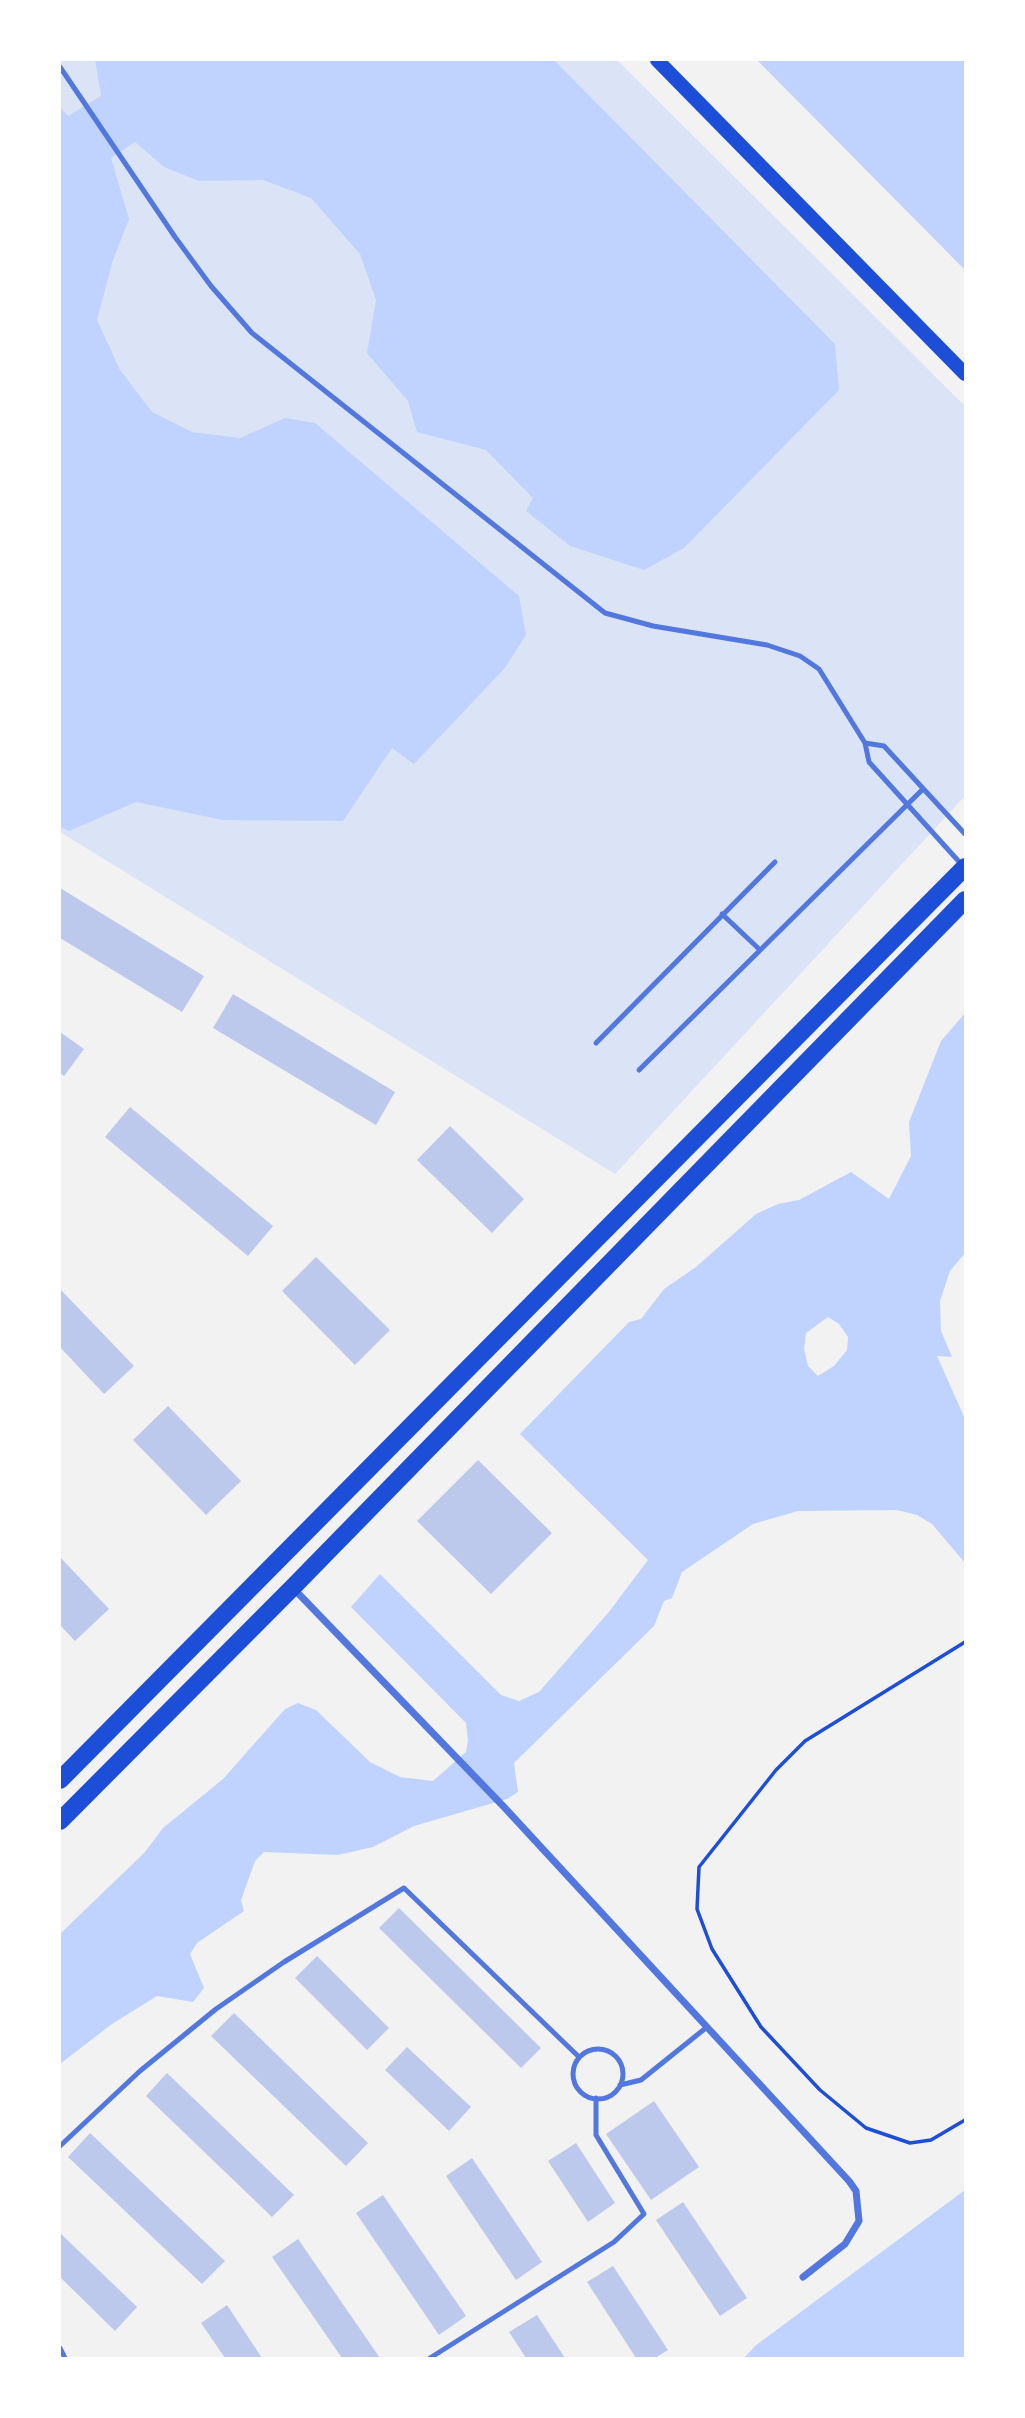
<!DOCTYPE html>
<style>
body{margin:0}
#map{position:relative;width:1025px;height:2418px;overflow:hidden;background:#f2f2f2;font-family:Roboto,sans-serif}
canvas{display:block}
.frame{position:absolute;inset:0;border:61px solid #fff;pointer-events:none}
</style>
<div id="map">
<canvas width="1025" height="2418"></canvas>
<div class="frame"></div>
</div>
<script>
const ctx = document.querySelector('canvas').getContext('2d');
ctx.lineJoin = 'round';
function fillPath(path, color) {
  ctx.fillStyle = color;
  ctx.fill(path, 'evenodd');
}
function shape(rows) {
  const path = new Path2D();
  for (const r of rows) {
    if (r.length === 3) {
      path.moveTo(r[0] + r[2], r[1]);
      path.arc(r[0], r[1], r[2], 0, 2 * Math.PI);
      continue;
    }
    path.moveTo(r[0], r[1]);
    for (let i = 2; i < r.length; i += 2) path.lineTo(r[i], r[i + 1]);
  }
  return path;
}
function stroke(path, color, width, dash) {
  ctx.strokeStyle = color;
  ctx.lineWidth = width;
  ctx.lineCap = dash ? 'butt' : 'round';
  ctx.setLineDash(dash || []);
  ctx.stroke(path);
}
fillPath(shape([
 [60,60,617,60,965,406,965,796,615,1174,60,832]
]), '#dbe4f7');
fillPath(shape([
 [95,60,554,60,835,344,839,390,684,548,644,570,570,546,526,511,533,498,486,450,417,432,408,401,367,353,376,300,360,254,311,198,263,180,199,181,164,167,135,142,111,158,129,219,113,260,97,320,120,370,152,412,192,432,240,438,285,418,315,423,519,596,526,635,505,668,414,764,392,748,343,821,223,820,136,802,69,831,60,827,60,107,68,116,101,96],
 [757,60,965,60,965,270],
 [965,1013,965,1253,950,1271,940,1301,941,1331,952,1357,937,1356,965,1419,965,1563,932,1524,917,1515,897,1510,798,1511,753,1524,682,1572,672,1598,664,1601,654,1626,514,1763,518,1792,507,1799,414,1826,373,1847,338,1855,264,1852,255,1861,241,1900,244,1911,197,1943,190,1954,204,1988,193,2002,157,1996,112,2024,60,2064,60,1934,145,1852,163,1828,223,1779,285,1709,298,1703,316,1710,370,1762,400,1777,433,1781,466,1752,468,1740,466,1723,351,1607,380,1574,501,1695,519,1701,539,1692,608,1613,648,1560,520,1434,629,1322,641,1319,664,1289,696,1267,756,1214,778,1204,799,1200,851,1172,889,1199,911,1156,909,1122,941,1041],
 [828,1317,839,1324,848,1337,847,1350,834,1366,818,1376,808,1366,804,1349,806,1333],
 [965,2190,965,2358,744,2358,755,2346]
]), '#bfd3fe');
fillPath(shape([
 [60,888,204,976,182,1012,60,938],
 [233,994,395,1092,376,1125,213,1028],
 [60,1032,84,1049,64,1076,60,1073],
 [130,1107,273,1226,248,1256,105,1137],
 [450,1126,524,1199,492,1233,417,1160],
 [316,1257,390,1330,355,1365,282,1291],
 [60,1289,134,1366,104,1394,60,1347],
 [168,1406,241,1481,206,1515,133,1440],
 [478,1460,552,1533,491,1594,417,1521],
 [60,1557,109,1609,75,1641,60,1625],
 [399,1908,541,2048,521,2068,379,1928],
 [317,1956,389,2028,367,2050,295,1978],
 [234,2013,368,2143,346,2166,211,2036],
 [407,2047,471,2107,449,2131,385,2070],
 [167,2073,294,2195,272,2217,146,2096],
 [654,2101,699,2167,651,2200,606,2134],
 [90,2133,225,2261,202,2284,68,2157],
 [576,2143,615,2203,588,2222,548,2161],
 [472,2158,542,2262,516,2280,446,2176],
 [383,2195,466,2316,439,2335,356,2213],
 [683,2202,747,2298,720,2316,656,2220],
 [60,2233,137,2307,115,2331,60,2277],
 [298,2239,380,2358,342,2358,272,2257],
 [613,2266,668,2350,655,2358,636,2358,587,2282],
 [227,2305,262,2358,225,2358,201,2323],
 [537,2315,565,2358,526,2358,509,2332]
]), '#bdc9ec');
stroke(shape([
 [965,1642,805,1741,776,1770,699,1867,697,1909,712,1949,761,2027,820,2090,866,2128,910,2143,931,2140,965,2120]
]), '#1d4ed8', 3.5);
stroke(shape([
 [60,67,175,237,211,286,252,333,605,613,653,626,767,645,800,656,819,669,865,743],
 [962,865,869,762,865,743,884,746,965,834],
 [722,914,759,949],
 [596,1043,775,862],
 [639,1070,923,789],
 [598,2074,25],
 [620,2085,641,2080,707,2027],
 [60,2146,140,2071,216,2009,284,1962,404,1888,579,2057],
 [60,2348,65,2358],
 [430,2358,614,2242,644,2214,596,2135,596,2098]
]), '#5277de', 5);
stroke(shape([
 [294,1589,504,1807,849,2181,856,2191,859,2221,845,2244,803,2277]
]), '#5277de', 7);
stroke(shape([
 [657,60,965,374]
]), '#1d4ed8', 14);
stroke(shape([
 [60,1780,965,867],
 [60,1821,293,1587,965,900]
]), '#1d4ed8', 18);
</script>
